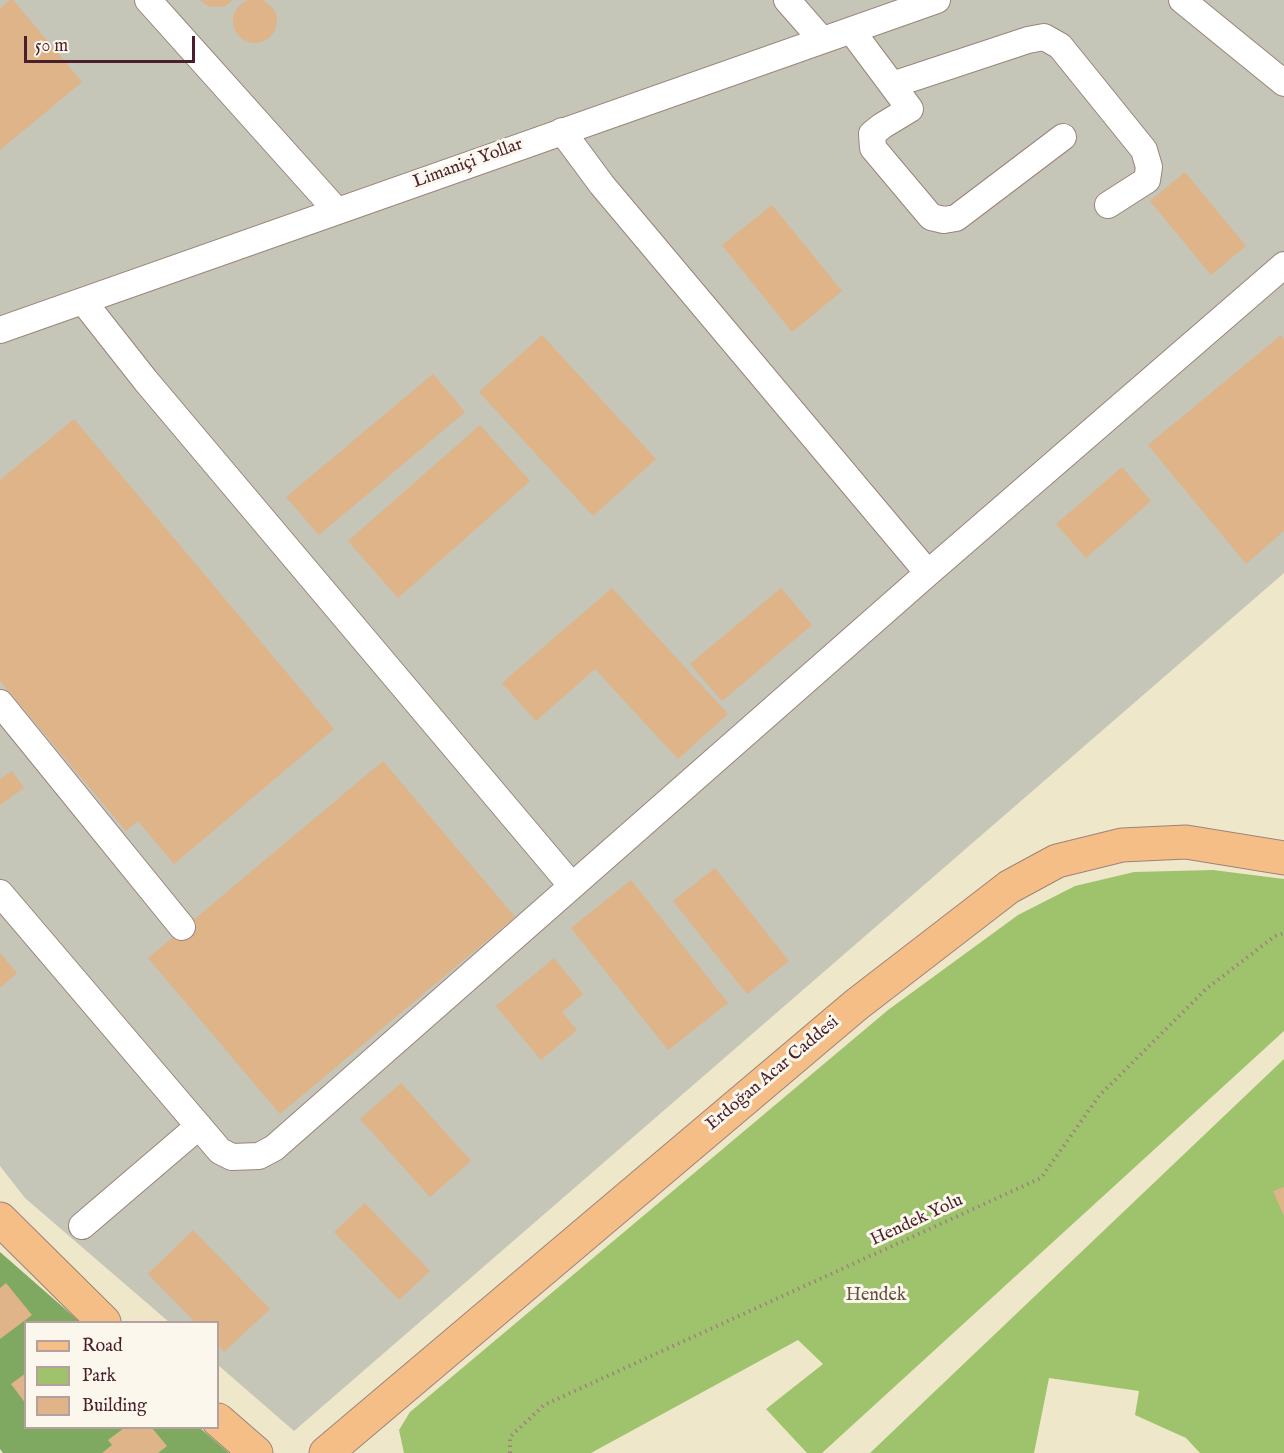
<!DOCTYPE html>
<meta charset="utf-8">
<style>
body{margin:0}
#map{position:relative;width:1284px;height:1453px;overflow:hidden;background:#efe7ca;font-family:"IM FELL English",serif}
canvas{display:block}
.legend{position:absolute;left:24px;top:1321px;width:195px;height:108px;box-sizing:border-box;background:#fbf7ec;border:2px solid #b4a19f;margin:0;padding:8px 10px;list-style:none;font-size:18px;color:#4a1f2b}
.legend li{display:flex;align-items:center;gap:12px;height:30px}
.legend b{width:30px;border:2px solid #b4a19f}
.scale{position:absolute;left:24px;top:36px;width:171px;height:27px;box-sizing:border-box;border:3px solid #4a1f2b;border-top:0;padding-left:8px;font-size:18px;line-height:21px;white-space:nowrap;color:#4a1f2b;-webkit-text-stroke:4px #fbf7ec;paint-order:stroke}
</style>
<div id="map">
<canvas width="1284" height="1453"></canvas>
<ul class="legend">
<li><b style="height:8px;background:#f6be87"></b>Road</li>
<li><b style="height:16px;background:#9fc36d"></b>Park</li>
<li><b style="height:16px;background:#e0b489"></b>Building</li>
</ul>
<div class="scale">50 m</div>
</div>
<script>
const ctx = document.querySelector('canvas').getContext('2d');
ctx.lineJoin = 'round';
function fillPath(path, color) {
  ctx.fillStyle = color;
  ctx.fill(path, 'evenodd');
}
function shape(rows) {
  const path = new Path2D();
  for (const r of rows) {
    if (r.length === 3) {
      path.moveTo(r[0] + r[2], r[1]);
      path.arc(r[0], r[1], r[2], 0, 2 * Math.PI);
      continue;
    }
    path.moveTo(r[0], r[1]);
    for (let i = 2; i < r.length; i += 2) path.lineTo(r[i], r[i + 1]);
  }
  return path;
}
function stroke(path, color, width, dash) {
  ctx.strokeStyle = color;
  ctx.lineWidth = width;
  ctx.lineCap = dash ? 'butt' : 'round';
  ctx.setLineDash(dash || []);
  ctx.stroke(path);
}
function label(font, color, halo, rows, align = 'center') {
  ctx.font = font + ' "IM FELL English",serif';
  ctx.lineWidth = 6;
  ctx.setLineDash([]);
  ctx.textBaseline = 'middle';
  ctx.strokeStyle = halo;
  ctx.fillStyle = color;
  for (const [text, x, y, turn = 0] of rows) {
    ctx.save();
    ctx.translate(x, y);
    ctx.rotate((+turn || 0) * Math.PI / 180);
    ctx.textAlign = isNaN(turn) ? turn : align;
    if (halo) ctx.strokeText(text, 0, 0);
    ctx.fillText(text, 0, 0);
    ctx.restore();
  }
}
fillPath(shape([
 [0,0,1284,0,1284,573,294,1431,218,1365,218,1322,169,1322,25,1198,0,1166]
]), '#c5c5b8');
fillPath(shape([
 [1213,870,1284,879,1284,1031,822,1453,807,1453,766,1409,823,1364,798,1340,591,1453,404,1453,399,1430,410,1412,888,1010,1018,915,1075,886,1134,872],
 [1284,1059,1284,1453,1200,1453,1186,1438,1135,1415,1139,1391,1049,1378,1034,1453,870,1453]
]), '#9fc36d');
fillPath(shape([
 [0,1252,80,1322,26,1322,26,1428,200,1428,229,1453,3,1453,0,1449]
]), '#7fa960');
fillPath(shape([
 [255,21,22],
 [10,0,13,0,82,82,0,150,0,8],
 [199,0,233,0,225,6,218,7,210,7],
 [1185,172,1246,246,1211,275,1150,201],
 [772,205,842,291,792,332,722,245],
 [542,335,656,459,593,516,479,392],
 [1281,335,1284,339,1284,531,1246,564,1148,445],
 [433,374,465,412,319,535,286,497],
 [74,419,334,729,174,864,138,821,126,831,0,681,0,480],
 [480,425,530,481,398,598,348,541],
 [1122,467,1151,501,1086,558,1056,524],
 [612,588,728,714,678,759,595,669,536,721,502,683],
 [781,588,812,625,722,701,690,664],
 [383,761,515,917,280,1114,148,958],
 [12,771,24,788,0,805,0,779],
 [715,868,789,961,747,994,673,901],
 [631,880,728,1003,668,1050,571,928],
 [0,953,17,973,0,988],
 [554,958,583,994,562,1012,577,1030,541,1060,496,1006],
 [401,1083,471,1161,430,1197,360,1119],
 [1284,1187,1284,1216,1273,1191],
 [365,1203,430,1271,399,1300,334,1232],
 [193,1230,270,1309,224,1352,218,1345,218,1322,195,1322,148,1274],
 [6,1283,32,1315,0,1339,0,1288],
 [26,1373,26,1404,11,1384],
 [124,1428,152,1428,167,1446,158,1453,102,1453,112,1445,108,1440]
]), '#e0b489');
const minor = shape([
 [148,0,337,211],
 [787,0,822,40],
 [1182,0,1284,83],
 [851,30,910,109,882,126,872,134,873,148,931,217,944,220,956,218,1063,137],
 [892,85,1028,40,1044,37,1060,46,1144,150,1149,167,1147,180,1108,205],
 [562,131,602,185,928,573],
 [83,301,146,381,572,886],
 [0,330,937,0],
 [0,703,182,927],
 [0,893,220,1151,232,1157,259,1156,274,1148,928,573,1284,265],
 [82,1226,199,1126]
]);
const major = shape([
 [0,1219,104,1322],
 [218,1420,256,1453],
 [326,1453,856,1005,1009,887,1057,861,1122,845,1186,842,1284,858]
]);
stroke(minor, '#9c837a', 28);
stroke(major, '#9c837a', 35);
stroke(shape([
 [510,1453,510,1437,544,1405,1041,1178,1099,1096,1206,989,1275,936,1284,933]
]), '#9c837a', 4, [1.5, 4.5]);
stroke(minor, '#fff', 26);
stroke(major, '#f6be87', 33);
label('18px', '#4a1f2b', '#fbf7ec', [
 ["Limaniçi Yollar",468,164,-20],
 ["Erdoğan Acar Caddesi",773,1074,-40],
 ["Hendek Yolu",917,1221,-25]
]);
label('18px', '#64503f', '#fbf7ec', [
 ["Hendek",876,1296]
]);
</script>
